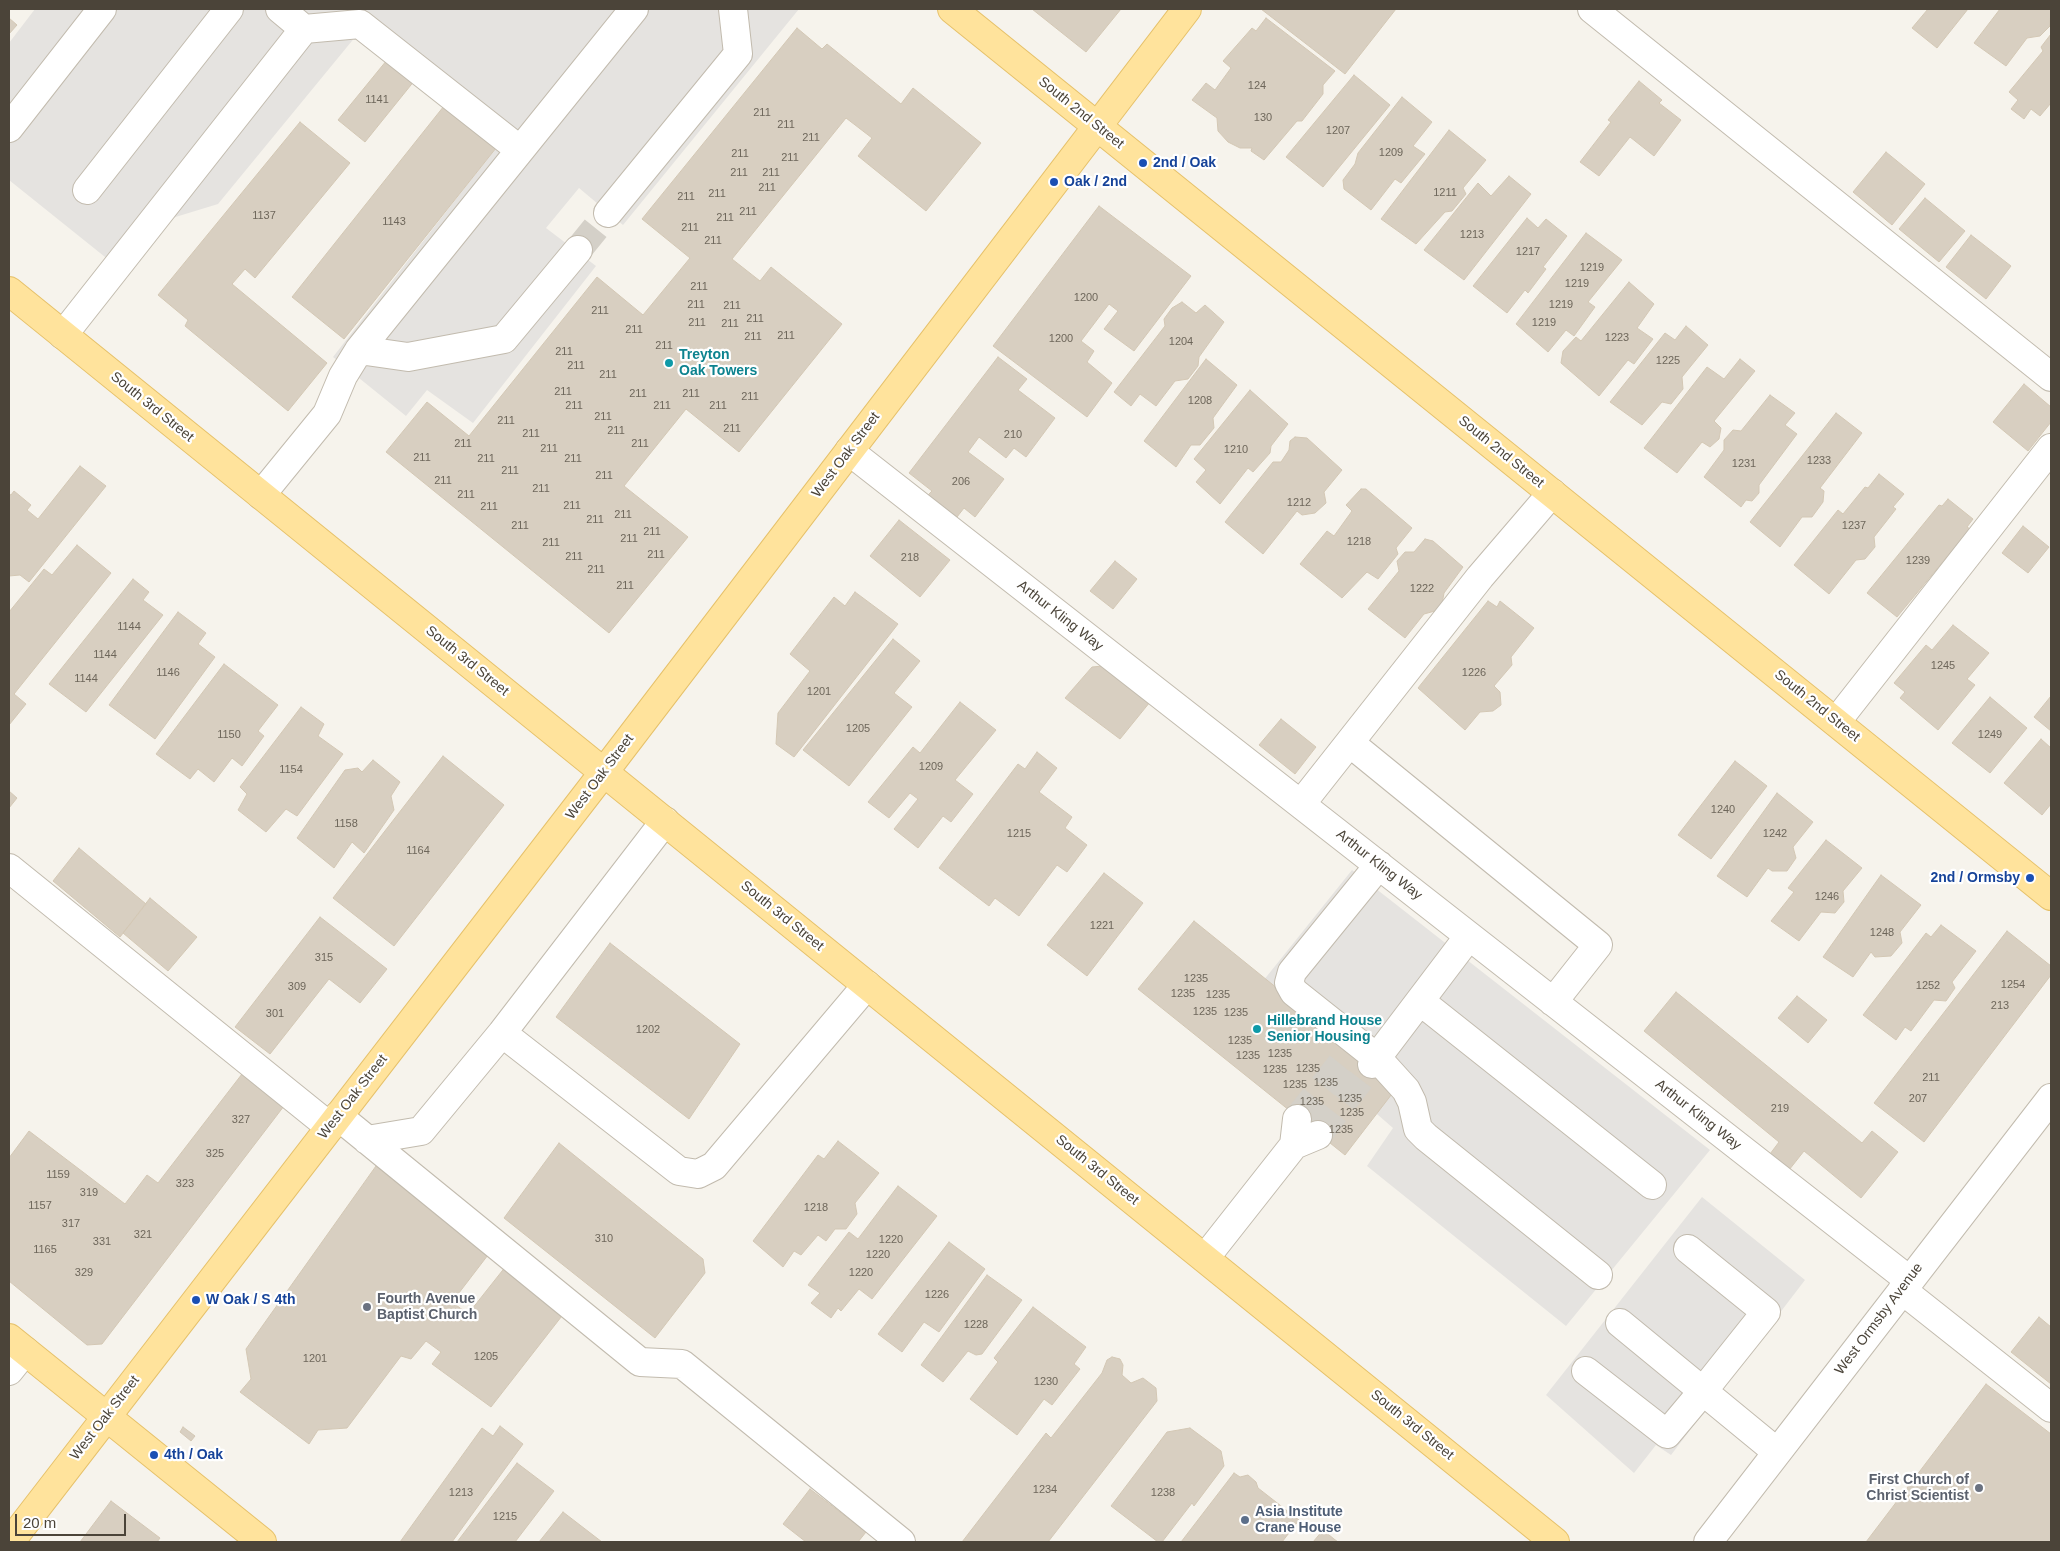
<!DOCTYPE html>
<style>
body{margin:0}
#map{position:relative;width:2060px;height:1551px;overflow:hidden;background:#f6f3ec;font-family:Helvetica,sans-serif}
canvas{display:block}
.frame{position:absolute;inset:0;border:10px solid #4b4439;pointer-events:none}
.scale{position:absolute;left:15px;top:1514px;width:111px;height:22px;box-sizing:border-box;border:2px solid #4b4439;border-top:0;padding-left:6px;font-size:15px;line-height:18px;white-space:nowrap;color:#4b4439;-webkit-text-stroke:4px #fff;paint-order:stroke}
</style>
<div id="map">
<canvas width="2060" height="1551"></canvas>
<div class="frame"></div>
<div class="scale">20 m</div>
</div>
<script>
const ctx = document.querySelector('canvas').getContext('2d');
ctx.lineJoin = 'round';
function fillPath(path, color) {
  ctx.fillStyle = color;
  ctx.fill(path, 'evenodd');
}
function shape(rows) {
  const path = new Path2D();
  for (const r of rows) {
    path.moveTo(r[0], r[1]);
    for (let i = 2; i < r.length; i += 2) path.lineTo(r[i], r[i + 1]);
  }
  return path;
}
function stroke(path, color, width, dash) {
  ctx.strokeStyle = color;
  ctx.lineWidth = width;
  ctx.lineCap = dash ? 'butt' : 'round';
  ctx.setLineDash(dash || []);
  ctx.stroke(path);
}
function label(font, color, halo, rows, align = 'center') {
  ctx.font = font + ' Helvetica,sans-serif';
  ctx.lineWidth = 4.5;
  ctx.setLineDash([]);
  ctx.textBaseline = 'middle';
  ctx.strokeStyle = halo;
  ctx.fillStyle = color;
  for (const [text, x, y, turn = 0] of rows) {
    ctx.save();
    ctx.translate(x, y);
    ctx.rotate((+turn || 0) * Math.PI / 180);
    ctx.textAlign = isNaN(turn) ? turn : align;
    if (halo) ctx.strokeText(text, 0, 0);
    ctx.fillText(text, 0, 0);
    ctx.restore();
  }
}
fillPath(shape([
 [35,9,799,9,623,225,579,188,546,228,596,266,473,423,427,390,406,416,333,357,501,141,356,36,218,204,169,219,125,273,9,180,9,43],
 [1352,870,1710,1150,1566,1326,1367,1166,1393,1128,1247,1001],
 [1702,1197,1805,1280,1671,1455,1656,1445,1634,1473,1546,1395]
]), '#e5e3e0');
const building = shape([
 [1032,9,1121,9,1086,52,1032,9],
 [1261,9,1396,9,1345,74,1261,9],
 [1928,9,1968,9,1937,48,1912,28,1928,9],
 [2000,9,2051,9,2050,26,2040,36,2027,38,2006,66,1974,43,2000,9],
 [9,18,17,25,9,34,9,18],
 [1266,18,1335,71,1323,85,1323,94,1302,121,1297,121,1264,160,1251,151,1252,148,1240,148,1228,142,1218,131,1217,118,1192,100,1206,83,1215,90,1231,68,1223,61,1252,28,1256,31,1266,18],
 [797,28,822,49,827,44,901,104,913,88,981,143,926,211,858,156,872,138,846,118,732,259,760,281,771,267,842,324,739,452,686,409,624,486,688,537,609,633,386,452,427,402,469,436,597,277,643,315,690,258,642,219,797,28],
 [2051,34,2051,103,2040,116,2031,109,2024,119,2011,109,2018,100,2009,92,2043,51,2041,47,2051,34],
 [387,60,415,80,365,142,338,120,387,60],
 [1354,75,1390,105,1323,187,1286,157,1354,75],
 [1639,81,1662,100,1659,103,1681,120,1654,156,1630,137,1599,176,1580,162,1611,122,1608,120,1639,81],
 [1402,97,1432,122,1413,146,1425,154,1401,183,1395,179,1371,210,1344,189,1343,180,1355,164,1358,153,1402,97],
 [444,106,496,148,344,339,292,297,444,106],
 [300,122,350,163,255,278,245,269,232,284,327,363,288,411,185,326,188,320,158,295,300,122],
 [1449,130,1486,160,1463,188,1466,194,1452,211,1445,212,1416,244,1381,219,1449,130],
 [1886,152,1925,184,1892,225,1853,192,1886,152],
 [1509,176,1531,194,1464,280,1424,250,1478,183,1491,196,1509,176],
 [1925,198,1965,231,1939,262,1899,229,1925,198],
 [1099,206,1191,276,1134,351,1104,329,1118,311,1109,304,1081,341,1094,351,1087,362,1112,383,1087,417,993,346,1099,206],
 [1527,218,1538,228,1546,219,1567,236,1543,267,1546,269,1528,293,1525,290,1507,313,1473,286,1527,218],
 [1586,233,1622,260,1588,302,1595,307,1574,336,1566,330,1548,352,1516,324,1586,233],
 [1971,235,2011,266,1986,299,1946,267,1971,235],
 [1629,282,1654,304,1637,328,1653,339,1634,364,1628,360,1599,396,1561,363,1563,351,1576,337,1581,341,1629,282],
 [1182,302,1196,313,1205,305,1224,322,1199,357,1198,366,1188,379,1175,381,1156,406,1140,394,1131,406,1114,392,1165,326,1164,319,1172,308,1182,302],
 [1686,326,1708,345,1682,377,1683,389,1671,404,1662,402,1642,425,1610,402,1665,333,1675,340,1686,326],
 [998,357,1027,379,1018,390,1055,418,1026,457,1014,448,1006,458,979,437,968,452,1004,479,975,517,964,508,957,517,928,495,932,491,909,473,998,357],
 [1206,359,1237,385,1213,418,1214,428,1200,445,1191,445,1176,467,1144,441,1206,359],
 [1740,359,1755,371,1714,421,1721,428,1719,439,1710,447,1702,442,1677,473,1644,448,1707,367,1724,379,1740,359],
 [2024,384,2051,407,2051,422,2028,451,1993,422,2024,384],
 [1250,390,1288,424,1271,446,1270,453,1253,472,1248,468,1220,504,1196,482,1206,470,1194,459,1250,390],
 [1770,395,1795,413,1785,425,1797,434,1759,485,1759,493,1752,501,1746,500,1741,507,1704,477,1724,450,1724,440,1733,430,1741,431,1770,395],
 [1836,413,1862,433,1820,488,1824,491,1823,502,1812,517,1802,517,1780,547,1750,522,1836,413],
 [1295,437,1307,438,1342,470,1324,492,1326,503,1315,513,1302,515,1297,511,1263,554,1225,522,1273,462,1281,462,1289,450,1290,441,1295,437],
 [80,466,106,486,29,582,20,575,9,576,9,494,11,495,14,491,31,505,27,510,38,519,80,466],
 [1879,474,1904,494,1893,507,1896,509,1874,537,1875,547,1865,559,1856,560,1829,594,1794,565,1838,510,1843,514,1865,487,1868,488,1879,474],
 [1361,489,1366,489,1412,528,1396,548,1398,554,1378,579,1367,572,1342,598,1300,564,1327,531,1334,536,1352,511,1346,505,1361,489],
 [1948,499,1973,519,1967,527,1970,529,1897,617,1867,593,1939,505,1942,506,1948,499],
 [899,520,950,560,920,597,870,556,899,520],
 [2023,526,2049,547,2028,573,2002,553,2023,526],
 [1425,539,1433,541,1463,567,1444,593,1442,604,1435,611,1424,614,1405,638,1368,609,1399,571,1397,561,1405,552,1414,552,1425,539],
 [77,545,111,573,14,694,26,704,9,725,9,612,44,569,52,575,77,545],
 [1115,561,1137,579,1113,609,1090,591,1115,561],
 [133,579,149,592,143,600,163,615,86,712,49,684,133,579],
 [855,592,898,624,794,757,776,744,778,713,810,671,790,654,834,597,845,606,855,592],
 [1488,601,1497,607,1500,601,1534,628,1511,657,1512,665,1494,686,1500,692,1501,705,1493,711,1480,712,1465,730,1418,688,1488,601],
 [178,612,206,633,198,644,215,657,155,739,109,705,178,612],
 [1953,625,1989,653,1967,679,1975,685,1938,730,1900,698,1905,692,1894,683,1926,645,1932,650,1953,625],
 [893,639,920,661,894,693,912,707,849,786,803,750,893,639],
 [224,664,278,705,258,731,264,736,242,766,232,758,214,782,198,769,190,779,156,754,224,664],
 [1103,666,1150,702,1120,739,1065,698,1092,667,1103,666],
 [2051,696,2051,731,2034,717,2051,696],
 [1990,697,2027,728,1990,773,1952,743,1990,697],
 [960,702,996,730,955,780,973,794,951,822,943,816,918,848,894,829,918,799,910,793,889,818,868,802,913,747,920,753,960,702],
 [301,707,324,724,318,736,343,754,297,816,286,809,266,832,238,810,247,794,240,787,301,707],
 [1281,719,1316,747,1295,774,1259,745,1281,719],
 [2041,739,2051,748,2051,804,2042,815,2004,783,2041,739],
 [1037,752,1057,768,1039,792,1072,817,1065,828,1087,845,1067,872,1057,865,1019,916,995,898,989,906,939,868,1018,764,1025,769,1037,752],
 [443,756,504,805,394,946,333,898,443,756],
 [373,760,400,782,391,796,394,810,364,853,352,842,334,868,297,838,345,770,358,768,362,772,373,760],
 [1735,761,1767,786,1711,859,1678,835,1735,761],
 [9,791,17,798,9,808,9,791],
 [1777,793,1813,822,1793,847,1796,858,1787,871,1772,871,1768,868,1747,897,1717,876,1777,793],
 [1826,840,1862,868,1843,891,1844,902,1835,913,1821,912,1799,941,1771,921,1794,892,1788,888,1826,840],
 [79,848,146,904,120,937,53,881,79,848],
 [1104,873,1143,903,1087,976,1047,945,1104,873],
 [1881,875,1921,905,1900,932,1902,943,1891,956,1875,957,1871,952,1853,977,1823,957,1881,875],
 [150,898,197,937,168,971,123,933,150,898],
 [320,917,387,969,360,1003,329,979,270,1054,235,1027,320,917],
 [1194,921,1398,1086,1345,1155,1138,989,1194,921],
 [1941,925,1976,951,1952,982,1955,988,1946,1001,1934,1000,1911,1031,1905,1027,1896,1040,1863,1015,1926,933,1931,937,1941,925],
 [2007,931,2051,966,2051,975,1924,1142,1874,1103,2007,931],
 [610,943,740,1044,689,1119,556,1017,610,943],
 [1676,992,1862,1143,1872,1131,1898,1152,1861,1198,1804,1151,1789,1170,1770,1154,1779,1142,1644,1031,1676,992],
 [1797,996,1827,1020,1808,1043,1778,1018,1797,996],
 [242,1074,284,1106,102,1344,87,1345,9,1281,9,1158,29,1131,125,1204,147,1175,158,1183,242,1074],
 [838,1141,879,1173,855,1203,857,1214,846,1229,835,1229,826,1241,818,1235,801,1255,794,1251,783,1267,753,1241,818,1155,824,1159,838,1141],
 [559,1143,703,1259,705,1273,655,1338,504,1218,559,1143],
 [376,1166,488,1255,452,1302,468,1314,506,1266,565,1312,491,1407,432,1364,441,1352,426,1341,411,1359,401,1356,347,1428,318,1430,309,1444,240,1392,251,1379,246,1349,376,1166],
 [898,1186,937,1216,872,1299,859,1289,841,1311,838,1308,831,1318,811,1303,820,1293,808,1285,849,1232,858,1239,898,1186],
 [949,1242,985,1269,939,1332,924,1322,902,1352,878,1334,949,1242],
 [987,1275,1022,1300,982,1354,976,1355,968,1351,943,1382,921,1365,987,1275],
 [1033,1307,1086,1347,1074,1364,1080,1369,1052,1405,1044,1399,1017,1435,970,1399,998,1362,994,1358,1033,1307],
 [2039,1317,2051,1327,2051,1384,2011,1352,2039,1317],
 [1112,1357,1120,1359,1123,1365,1122,1375,1131,1383,1143,1378,1156,1388,1157,1401,1048,1542,962,1542,1046,1433,1051,1438,1102,1373,1107,1360,1112,1357],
 [1986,1384,2051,1434,2051,1542,1866,1542,1986,1384],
 [500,1426,523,1444,452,1542,400,1542,482,1428,493,1436,500,1426],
 [183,1427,195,1436,191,1441,180,1432,183,1427],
 [1190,1428,1221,1451,1224,1466,1194,1506,1192,1503,1162,1542,1158,1542,1111,1506,1167,1432,1190,1428],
 [517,1463,554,1491,515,1542,457,1542,517,1463],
 [1234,1473,1240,1477,1248,1475,1256,1482,1258,1488,1299,1520,1282,1542,1181,1542,1234,1473],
 [810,1489,866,1532,858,1542,806,1542,783,1524,810,1489],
 [111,1501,160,1538,157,1542,80,1542,111,1501],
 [563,1512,602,1542,539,1542,563,1512],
 [1323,1530,1334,1539,1338,1542,1313,1542,1323,1530]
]);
fillPath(building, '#d8cfc1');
stroke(building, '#d3c7b4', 1);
stroke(shape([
 [578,250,608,213],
 [1297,1119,1353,1049],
 [1318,1135,1372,1064]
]), '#d4d0c8', 28, [28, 14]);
const minor = shape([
 [280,9,304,29,360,24,520,150],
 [1592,9,2051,377],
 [9,128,102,9],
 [87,190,229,9],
 [608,213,738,54,733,9],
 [63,335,304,29],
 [359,350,408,357,504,339,578,250],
 [849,451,1909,1280],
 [261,495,327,414,343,376,359,350,634,9],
 [1836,722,2051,448],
 [1350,743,1598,945,1553,1002],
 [1301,804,1480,577,1552,493],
 [1379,865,1292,972,1289,983,1294,992,1377,1058,1406,1090,1412,1102,1418,1129,1426,1137,1598,1275],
 [9,868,330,1127],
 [1420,1001,1652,1185],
 [502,1033,679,1171,698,1174,714,1166,867,985],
 [1372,1064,1469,936],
 [338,1116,640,1362,682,1364,901,1542],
 [367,1140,421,1131,502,1033,665,821],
 [1294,1145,1297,1119],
 [1205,1258,1294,1145,1318,1135],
 [1902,1290,2051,1408],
 [1620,1323,1777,1452],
 [9,1371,25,1351],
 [1586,1371,1667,1434,1703,1391,1766,1312,1688,1249],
 [1708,1542,2051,1098]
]);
const major = shape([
 [952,9,2051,896],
 [9,291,1555,1542],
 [9,1338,262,1542],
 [10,1542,604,772,1187,9]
]);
stroke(minor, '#c2bbae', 30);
stroke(major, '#e6c16a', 30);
stroke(minor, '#fff', 28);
stroke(major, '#ffe39c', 28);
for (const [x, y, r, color] of [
 [1143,163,5,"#1a4fb4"],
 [1054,182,5,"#1a4fb4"],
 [669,363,5,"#0f9aa8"],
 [2030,878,5,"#1a4fb4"],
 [1257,1029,5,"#0f9aa8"],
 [196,1300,5,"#1a4fb4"],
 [367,1307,5,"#6b7280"],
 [154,1455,5,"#1a4fb4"],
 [1979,1488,5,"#6b7280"],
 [1245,1520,5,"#5c6f8a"]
]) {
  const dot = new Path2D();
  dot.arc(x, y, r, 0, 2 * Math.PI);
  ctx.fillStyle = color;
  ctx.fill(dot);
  stroke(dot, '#fff', 2);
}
label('11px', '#6e675b', null, [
 ["124",1257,86],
 ["1141",377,100],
 ["211",762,113],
 ["130",1263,118],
 ["211",786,125],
 ["1207",1338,131],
 ["211",811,138],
 ["1209",1391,153],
 ["211",740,154],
 ["211",790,158],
 ["211",739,173],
 ["211",771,173],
 ["211",767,188],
 ["1211",1445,193],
 ["211",717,194],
 ["211",686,197],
 ["211",748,212],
 ["1137",264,216],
 ["211",725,218],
 ["1143",394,222],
 ["211",690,228],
 ["1213",1472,235],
 ["211",713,241],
 ["1217",1528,252],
 ["1219",1592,268],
 ["1219",1577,284],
 ["211",699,287],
 ["1200",1086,298],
 ["211",696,305],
 ["1219",1561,305],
 ["211",732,306],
 ["211",600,311],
 ["211",755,319],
 ["211",697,323],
 ["1219",1544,323],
 ["211",730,324],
 ["211",634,330],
 ["211",786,336],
 ["211",753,337],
 ["1223",1617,338],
 ["1200",1061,339],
 ["1204",1181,342],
 ["211",664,346],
 ["211",564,352],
 ["1225",1668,361],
 ["211",576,366],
 ["211",608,375],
 ["211",563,392],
 ["211",638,394],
 ["211",691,394],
 ["211",750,397],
 ["1208",1200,401],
 ["211",574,406],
 ["211",662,406],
 ["211",718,406],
 ["211",603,417],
 ["211",506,421],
 ["211",732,429],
 ["211",616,431],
 ["211",531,434],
 ["210",1013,435],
 ["211",463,444],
 ["211",640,444],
 ["211",549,449],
 ["1210",1236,450],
 ["211",422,458],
 ["211",486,459],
 ["211",573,459],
 ["1233",1819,461],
 ["1231",1744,464],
 ["211",510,471],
 ["211",604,476],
 ["211",443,481],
 ["206",961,482],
 ["211",541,489],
 ["211",466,495],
 ["1212",1299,503],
 ["211",572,506],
 ["211",489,507],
 ["211",623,515],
 ["211",595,520],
 ["211",520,526],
 ["1237",1854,526],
 ["211",652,532],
 ["211",629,539],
 ["1218",1359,542],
 ["211",551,543],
 ["211",656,555],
 ["211",574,557],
 ["218",910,558],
 ["1239",1918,561],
 ["211",596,570],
 ["211",625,586],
 ["1222",1422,589],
 ["1144",129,627],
 ["1144",105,655],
 ["1245",1943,666],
 ["1146",168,673],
 ["1226",1474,673],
 ["1144",86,679],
 ["1201",819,692],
 ["1205",858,729],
 ["1150",229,735],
 ["1249",1990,735],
 ["1209",931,767],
 ["1154",291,770],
 ["1240",1723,810],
 ["1158",346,824],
 ["1215",1019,834],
 ["1242",1775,834],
 ["1164",418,851],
 ["1246",1827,897],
 ["1221",1102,926],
 ["1248",1882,933],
 ["315",324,958],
 ["1235",1196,979],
 ["1254",2013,985],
 ["1252",1928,986],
 ["309",297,987],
 ["1235",1183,994],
 ["1235",1218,995],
 ["213",2000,1006],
 ["1235",1205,1012],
 ["1235",1236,1013],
 ["301",275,1014],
 ["1202",648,1030],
 ["1235",1240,1041],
 ["1235",1280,1054],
 ["1235",1248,1056],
 ["1235",1308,1069],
 ["1235",1275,1070],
 ["211",1931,1078],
 ["1235",1326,1083],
 ["1235",1295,1085],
 ["1235",1350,1099],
 ["207",1918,1099],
 ["1235",1312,1102],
 ["219",1780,1109],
 ["1235",1352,1113],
 ["327",241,1120],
 ["1235",1341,1130],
 ["325",215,1154],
 ["1159",58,1175],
 ["323",185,1184],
 ["319",89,1193],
 ["1157",40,1206],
 ["1218",816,1208],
 ["317",71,1224],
 ["321",143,1235],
 ["310",604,1239],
 ["1220",891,1240],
 ["331",102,1242],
 ["1165",45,1250],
 ["1220",878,1255],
 ["329",84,1273],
 ["1220",861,1273],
 ["1226",937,1295],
 ["1228",976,1325],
 ["1205",486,1357],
 ["1201",315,1359],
 ["1230",1046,1382],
 ["1234",1045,1490],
 ["1213",461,1493],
 ["1238",1163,1493],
 ["1215",505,1517]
]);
label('14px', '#4b4439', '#fff', [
 ["South 2nd Street",1081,113,39],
 ["South 3rd Street",152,407,39],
 ["South 2nd Street",1501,452,39],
 ["West Oak Street",846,455,-53],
 ["Arthur Kling Way",1060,616,38],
 ["South 3rd Street",467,661,39],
 ["South 2nd Street",1817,706,39],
 ["West Oak Street",600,777,-53],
 ["Arthur Kling Way",1379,865,38],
 ["South 3rd Street",782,916,39],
 ["West Oak Street",353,1097,-52],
 ["Arthur Kling Way",1698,1115,38],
 ["South 3rd Street",1097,1170,39],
 ["West Ormsby Avenue",1879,1319,-53],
 ["West Oak Street",105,1418,-52],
 ["South 3rd Street",1412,1425,39]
]);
label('bold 14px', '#164399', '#fff', [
 ["2nd / Oak",1153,163],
 ["Oak / 2nd",1064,182],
 ["2nd / Ormsby",2020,878,"right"],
 ["W Oak / S 4th",206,1300],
 ["4th / Oak",164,1455]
], 'left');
label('bold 14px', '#0d838f', '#fff', [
 ["Treyton",679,355],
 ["Oak Towers",679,371],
 ["Hillebrand House",1267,1021],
 ["Senior Housing",1267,1037]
], 'left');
label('bold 14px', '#5b616d', '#fff', [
 ["Fourth Avenue",377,1299],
 ["Baptist Church",377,1315],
 ["First Church of",1969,1480,"right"],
 ["Christ Scientist",1969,1496,"right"]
], 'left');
label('bold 14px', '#4e5e75', '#fff', [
 ["Asia Institute",1255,1512],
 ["Crane House",1255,1528]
], 'left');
</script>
